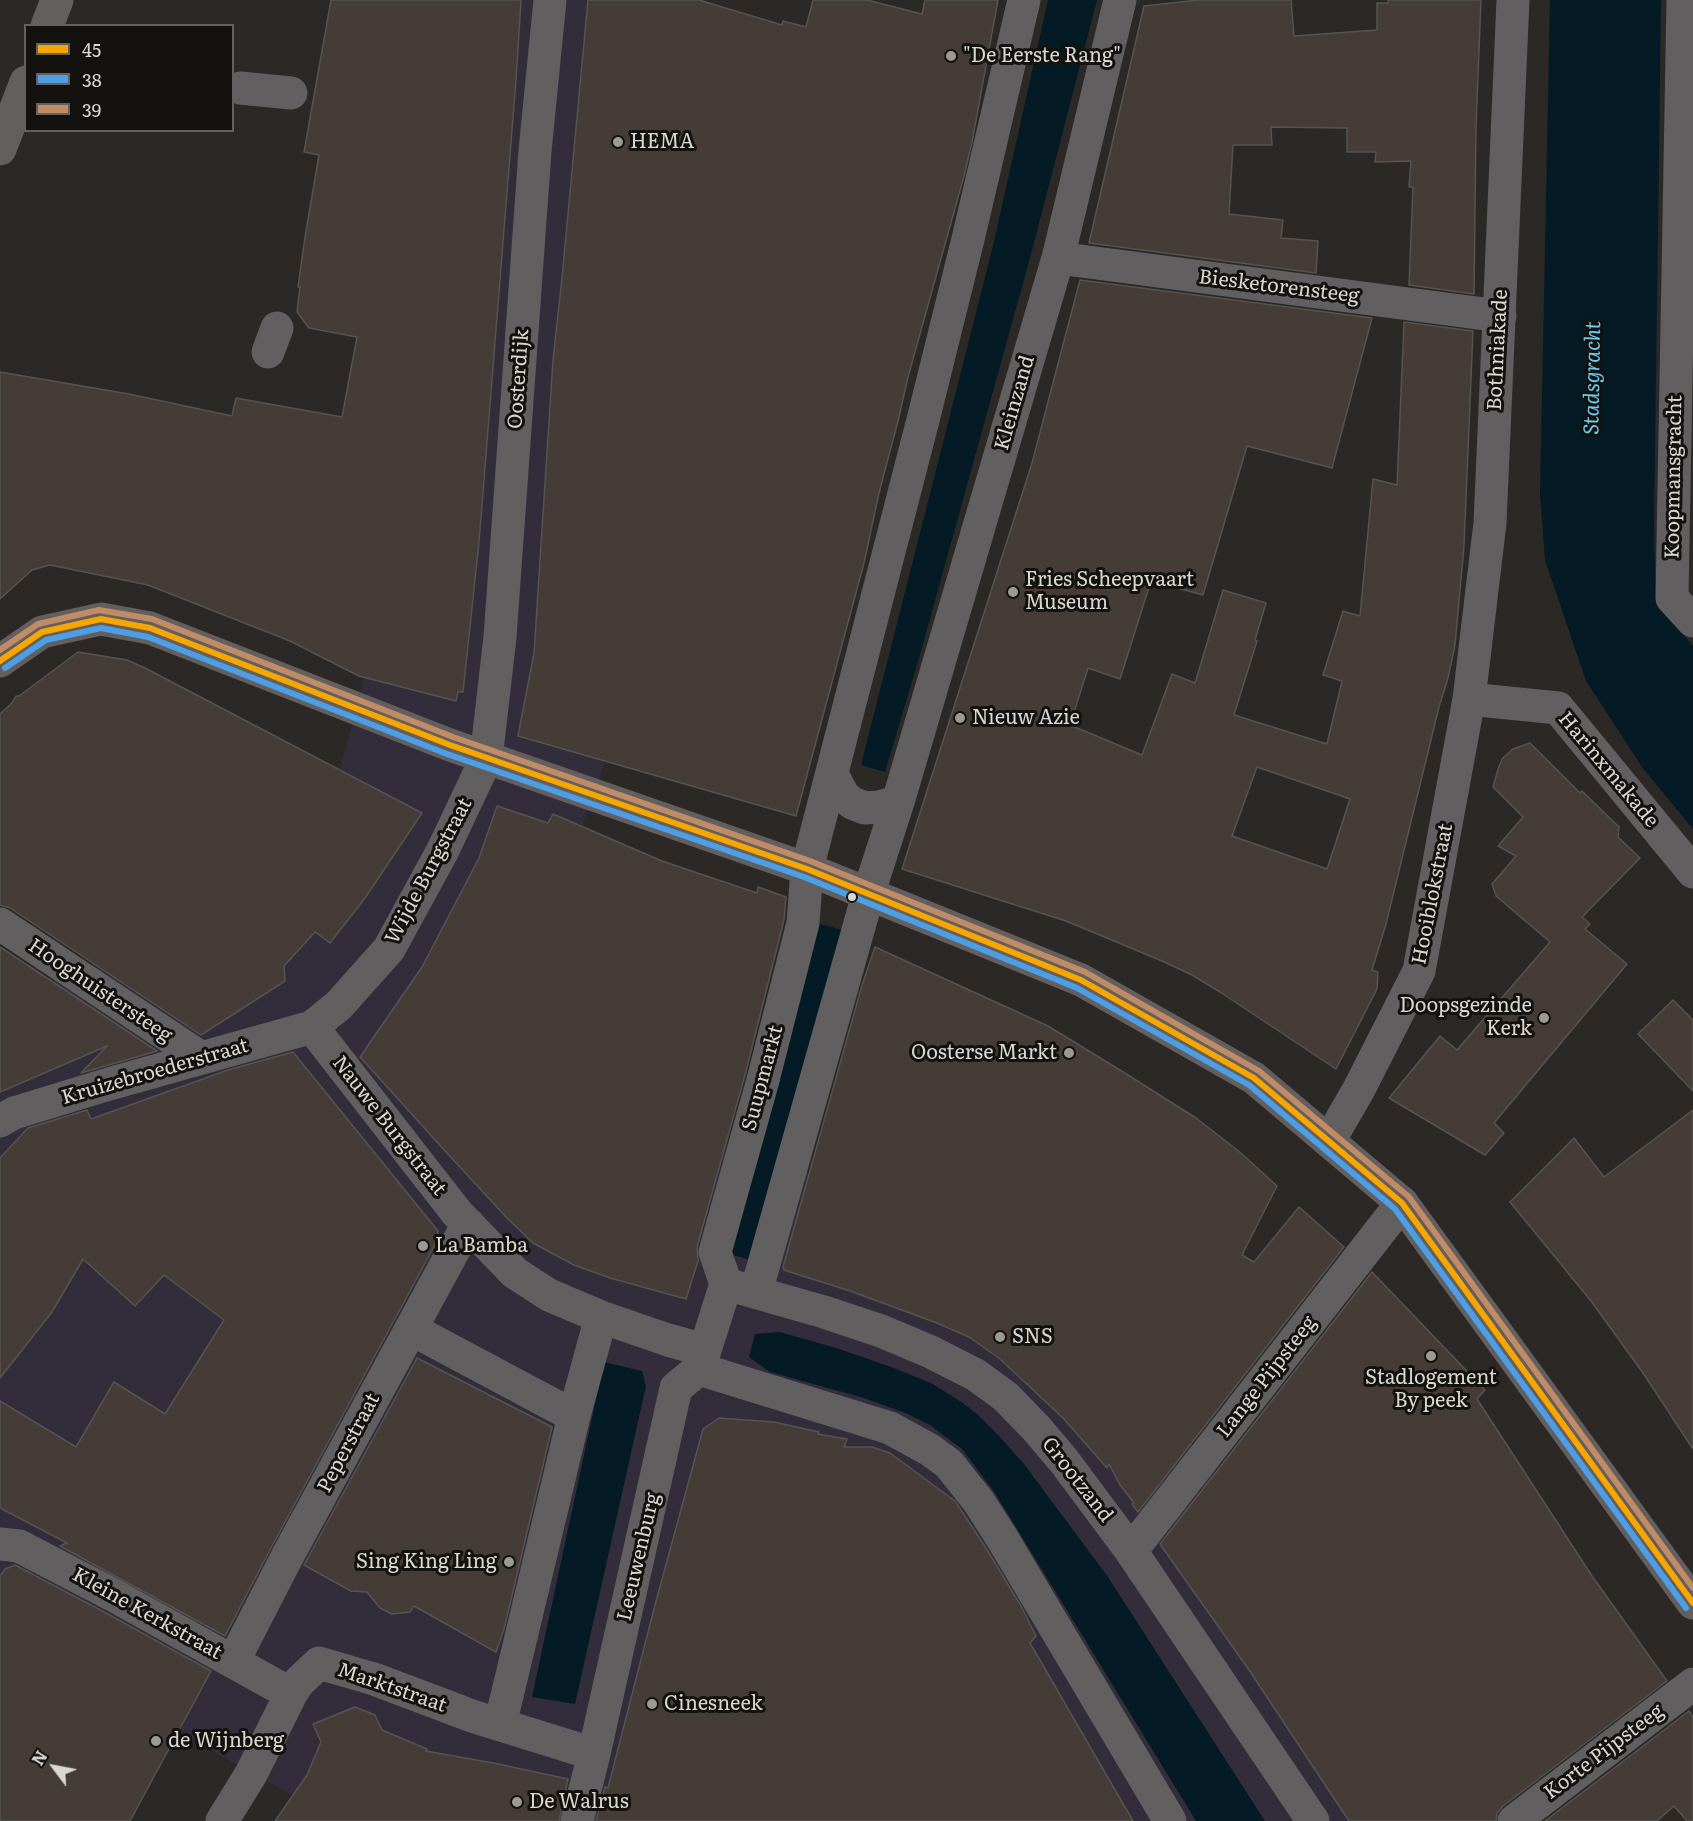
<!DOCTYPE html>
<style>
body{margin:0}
#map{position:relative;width:1693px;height:1821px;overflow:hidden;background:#2b2825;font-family:Literata,serif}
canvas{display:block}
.legend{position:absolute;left:24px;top:24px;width:210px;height:108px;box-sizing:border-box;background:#14120f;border:2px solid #63615d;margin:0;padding:8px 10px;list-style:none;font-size:18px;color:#dad7d3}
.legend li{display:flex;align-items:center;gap:12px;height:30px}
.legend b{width:30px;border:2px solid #63615d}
.north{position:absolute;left:24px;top:1737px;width:60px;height:60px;-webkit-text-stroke:4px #14120f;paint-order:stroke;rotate:302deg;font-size:16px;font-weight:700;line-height:24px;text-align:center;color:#dad7d3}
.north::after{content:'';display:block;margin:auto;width:21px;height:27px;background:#dad7d3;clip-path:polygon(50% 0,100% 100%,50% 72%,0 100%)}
</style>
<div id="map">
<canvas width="1693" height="1821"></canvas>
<ul class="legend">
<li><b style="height:8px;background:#f7a600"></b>45</li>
<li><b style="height:8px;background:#4d9ee5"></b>38</li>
<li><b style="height:8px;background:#c18c65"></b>39</li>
</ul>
<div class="north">N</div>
</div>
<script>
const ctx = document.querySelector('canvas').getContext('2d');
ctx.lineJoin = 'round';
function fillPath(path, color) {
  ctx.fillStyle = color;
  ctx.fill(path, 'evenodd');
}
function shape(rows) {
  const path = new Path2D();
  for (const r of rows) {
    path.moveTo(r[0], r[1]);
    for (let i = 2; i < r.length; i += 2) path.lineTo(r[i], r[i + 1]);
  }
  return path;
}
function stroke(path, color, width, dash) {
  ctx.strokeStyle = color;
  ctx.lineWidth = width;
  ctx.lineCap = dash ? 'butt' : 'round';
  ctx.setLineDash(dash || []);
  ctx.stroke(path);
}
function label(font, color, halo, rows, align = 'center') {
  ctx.font = font + ' Literata,serif';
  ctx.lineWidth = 6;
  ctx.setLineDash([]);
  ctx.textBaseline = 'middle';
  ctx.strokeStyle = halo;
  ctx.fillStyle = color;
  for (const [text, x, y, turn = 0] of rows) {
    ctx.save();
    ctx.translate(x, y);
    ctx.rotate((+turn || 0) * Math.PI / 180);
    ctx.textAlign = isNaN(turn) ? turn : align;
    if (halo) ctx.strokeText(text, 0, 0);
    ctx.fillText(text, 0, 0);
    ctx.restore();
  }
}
fillPath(shape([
 [411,0,693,0,618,726,509,1028,641,1108,891,1204,1100,1333,1282,1551,1483,1821,489,1821,327,1814,0,1635,0,996,14,987,129,954,338,777,371,651]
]), '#332d3b');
fillPath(shape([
 [1048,0,1097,0,1030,258,921,651,885,772,861,765,993,246],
 [1550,0,1661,0,1654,528,1656,603,1693,646,1693,829,1642,767,1586,681,1545,560,1540,494],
 [817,923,842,930,751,1260,728,1254],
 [780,1332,836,1348,891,1367,931,1383,963,1403,977,1414,1000,1437,1024,1464,1108,1577,1265,1821,1196,1821,995,1493,962,1449,930,1425,908,1414,864,1398,770,1372,749,1357,755,1334],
 [604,1362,642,1371,646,1386,575,1704,532,1697]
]), '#041b25');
const building = shape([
 [331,0,521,0,516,80,479,542,463,692,458,692,456,701,359,676,290,641,148,585,50,565,32,570,0,599,0,372,129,394,232,416,236,398,342,417,357,337,309,328,297,312,300,287,298,287,305,237,319,155,304,152,331,0],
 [588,0,699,0,782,25,783,21,806,27,813,0,867,0,922,14,925,0,998,0,972,142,964,176,908,377,898,421,879,493,864,563,796,816,518,736,534,653,553,360,562,278,588,0],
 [1198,0,1291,0,1294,36,1377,30,1377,3,1388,3,1388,0,1481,0,1476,127,1474,294,1409,285,1413,187,1409,187,1411,161,1375,162,1376,152,1347,152,1347,128,1271,127,1272,145,1233,145,1229,214,1283,220,1281,238,1318,241,1316,273,1089,243,1144,6,1198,0],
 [1080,280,1372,318,1332,468,1247,446,1203,595,1151,581,1120,679,1088,668,1070,725,1142,755,1172,674,1195,683,1223,590,1266,603,1255,640,1257,641,1234,715,1327,744,1342,681,1323,675,1343,611,1360,616,1373,479,1397,485,1404,322,1473,331,1464,546,1455,645,1448,678,1439,707,1386,924,1372,970,1378,972,1377,989,1336,1069,1220,992,1192,975,1162,961,1066,921,902,869,1032,463,1080,280],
 [1257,767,1350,799,1327,869,1232,836,1257,767],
 [78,652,127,660,145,668,422,813,365,898,330,943,315,932,284,966,285,981,201,1035,10,908,0,905,0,714,12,703,16,696,19,696,78,652],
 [1530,743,1580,793,1582,791,1619,827,1618,837,1640,858,1582,917,1590,924,1585,929,1627,964,1494,1123,1504,1133,1485,1155,1389,1098,1440,1036,1457,1050,1550,942,1496,896,1492,884,1516,856,1498,846,1523,817,1493,787,1499,766,1503,758,1513,749,1530,743],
 [497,806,548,823,553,814,662,861,757,893,758,887,786,897,784,920,745,1075,697,1247,698,1261,686,1299,610,1278,574,1265,533,1243,507,1218,446,1152,360,1057,422,967,479,858,497,806],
 [0,947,157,1051,81,1073,107,1046,0,1092,0,947],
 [875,947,1048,1026,1128,1075,1196,1118,1241,1153,1277,1186,1242,1255,1254,1262,1299,1207,1344,1247,1138,1512,1132,1504,1134,1503,1120,1485,1109,1464,1107,1468,1063,1418,1000,1359,969,1337,937,1323,850,1291,784,1270,783,1267,862,985,875,947],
 [1673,1000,1693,1020,1693,1091,1638,1034,1673,1000],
 [293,1052,438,1231,437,1241,271,1548,225,1636,60,1546,67,1543,0,1508,0,1401,76,1447,114,1382,165,1414,224,1320,164,1275,135,1306,83,1259,52,1312,0,1378,0,1158,28,1128,87,1110,91,1119,228,1070,293,1052],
 [1693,1110,1693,1449,1643,1373,1591,1301,1510,1202,1574,1138,1604,1177,1693,1110],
 [1372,1272,1485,1390,1477,1399,1592,1576,1667,1681,1503,1806,1497,1813,1496,1821,1349,1821,1249,1670,1160,1544,1372,1272],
 [417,1358,552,1427,504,1629,496,1652,414,1606,410,1612,392,1614,380,1608,367,1592,351,1591,304,1565,417,1358],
 [719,1418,774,1422,819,1432,818,1434,847,1439,844,1447,872,1447,890,1453,955,1501,986,1548,1021,1606,1036,1636,1030,1643,1133,1821,596,1821,605,1787,608,1788,655,1605,703,1429,719,1418],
 [15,1565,106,1613,211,1671,130,1821,0,1821,0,1576,5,1569,15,1565],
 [355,1707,375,1715,382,1730,427,1749,426,1751,493,1763,568,1779,559,1821,275,1821,307,1775,321,1742,313,1724,355,1707],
 [1689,1711,1693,1717,1693,1821,1687,1821,1674,1806,1657,1821,1545,1821,1689,1711]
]);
fillPath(building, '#463c37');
stroke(building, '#565350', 1.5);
stroke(shape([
 [1683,0,1672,598,1693,621],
 [240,88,291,93],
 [1058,258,1500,316],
 [268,352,277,328],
 [1469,699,1558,708,1693,872],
 [832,774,843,795,852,803,865,808,878,807,898,802],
 [0,924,200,1057],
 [312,1027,457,1213,515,1273,549,1295,601,1317],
 [0,1121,14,1113,109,1084,312,1027,339,1005,389,949,443,850,486,759,500,637,535,151,550,0],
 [1329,1141,1359,1089,1419,971,1469,699,1490,523,1513,0],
 [726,1284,715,1252,763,1080,803,923,807,869,923,420,969,235,1024,0],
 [733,1286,824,1312,881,1331,931,1352,976,1375,1006,1397,1036,1428,1064,1461,1131,1551,1313,1821],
 [756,1292,868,895,898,802,1058,258,1120,0],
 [411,1329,574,1416,601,1317,668,1340,704,1350],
 [699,1369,890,1428,930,1450,949,1464,979,1502,1002,1538,1170,1821],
 [699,1369,726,1284],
 [0,1544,19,1546,115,1596,291,1694],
 [1131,1551,1402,1203],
 [233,1662,287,1557,468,1224],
 [500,1725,574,1416],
 [222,1821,251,1774,291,1694,298,1683,319,1663,374,1679,472,1716,594,1754,676,1388,699,1369],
 [577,1821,594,1754],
 [1514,1821,1693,1684]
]), '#615f5f', 33);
stroke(shape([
 [47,26,57,0],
 [0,149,26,82],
 [0,661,42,632,101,619,150,628,450,745,807,869,1081,980,1254,1078,1402,1203,1693,1603]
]), '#625f5e', 33);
stroke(shape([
 [0,661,42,632,101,619,150,628,450,745,807,869,1081,980,1254,1078,1402,1203,1693,1603]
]), '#f7a600', 6);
stroke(shape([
 [5,668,46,640,101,628,148,637,447,754,804,877,1077,988,1249,1085,1395,1209,1686,1608]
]), '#4d9ee5', 6);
stroke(shape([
 [0,650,38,624,99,610,152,619,453,737,810,861,1085,972,1259,1071,1409,1197,1693,1588]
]), '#c18c65', 6);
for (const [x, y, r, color] of [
 [951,56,6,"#9d9a96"],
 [618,142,6,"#9d9a96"],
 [1013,592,6,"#9d9a96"],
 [960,718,6,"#9d9a96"],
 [852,897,5,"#dad7d3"],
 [1544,1018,6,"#9d9a96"],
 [1069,1053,6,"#9d9a96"],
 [423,1246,6,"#9d9a96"],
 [1000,1337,6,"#9d9a96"],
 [1431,1356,6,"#9d9a96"],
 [509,1562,6,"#9d9a96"],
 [652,1704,6,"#9d9a96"],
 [156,1741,6,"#9d9a96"],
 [517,1802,6,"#9d9a96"]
]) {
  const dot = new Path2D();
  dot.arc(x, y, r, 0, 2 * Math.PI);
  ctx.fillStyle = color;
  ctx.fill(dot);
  stroke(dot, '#14120f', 2);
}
label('20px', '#dad7d3', '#14120f', [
 ["\"De Eerste Rang\"",963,56],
 ["HEMA",630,142],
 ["Fries Scheepvaart",1025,580],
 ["Museum",1025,603],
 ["Nieuw Azie",972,718],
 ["Doopsgezinde",1532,1006,"right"],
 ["Kerk",1532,1029,"right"],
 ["Oosterse Markt",1057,1053,"right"],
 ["La Bamba",435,1246],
 ["SNS",1012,1337],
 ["Stadlogement",1431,1378,"center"],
 ["By peek",1431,1401,"center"],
 ["Sing King Ling",497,1562,"right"],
 ["Cinesneek",664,1704],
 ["de Wijnberg",168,1741],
 ["De Walrus",529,1802]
], 'left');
label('20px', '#dad7d3', '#14120f', [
 ["Biesketorensteeg",1279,287,7],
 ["Bothniakade",1498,350,-87],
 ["Oosterdijk",519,379,-86],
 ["Kleinzand",1015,403,-74],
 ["Koopmansgracht",1674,477,-89],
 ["Harinxmakade",1608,770,50],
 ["Wijde Burgstraat",429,871,-62],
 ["Hooiblokstraat",1433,894,-79],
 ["Hooghuistersteeg",100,991,34],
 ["Kruizebroederstraat",155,1072,-16],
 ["Suupmarkt",763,1078,-75],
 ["Nauwe Burgstraat",389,1126,52],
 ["Lange Pijpsteeg",1267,1377,-52],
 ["Peperstraat",349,1443,-62],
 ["Grootzand",1077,1480,52],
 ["Leeuwenburg",639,1557,-77],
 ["Kleine Kerkstraat",147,1614,29],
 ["Marktstraat",392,1688,19],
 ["Korte Pijpsteeg",1604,1752,-37]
]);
label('italic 21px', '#6fccf0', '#14120f', [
 ["Stadsgracht",1593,378,-89]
]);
</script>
